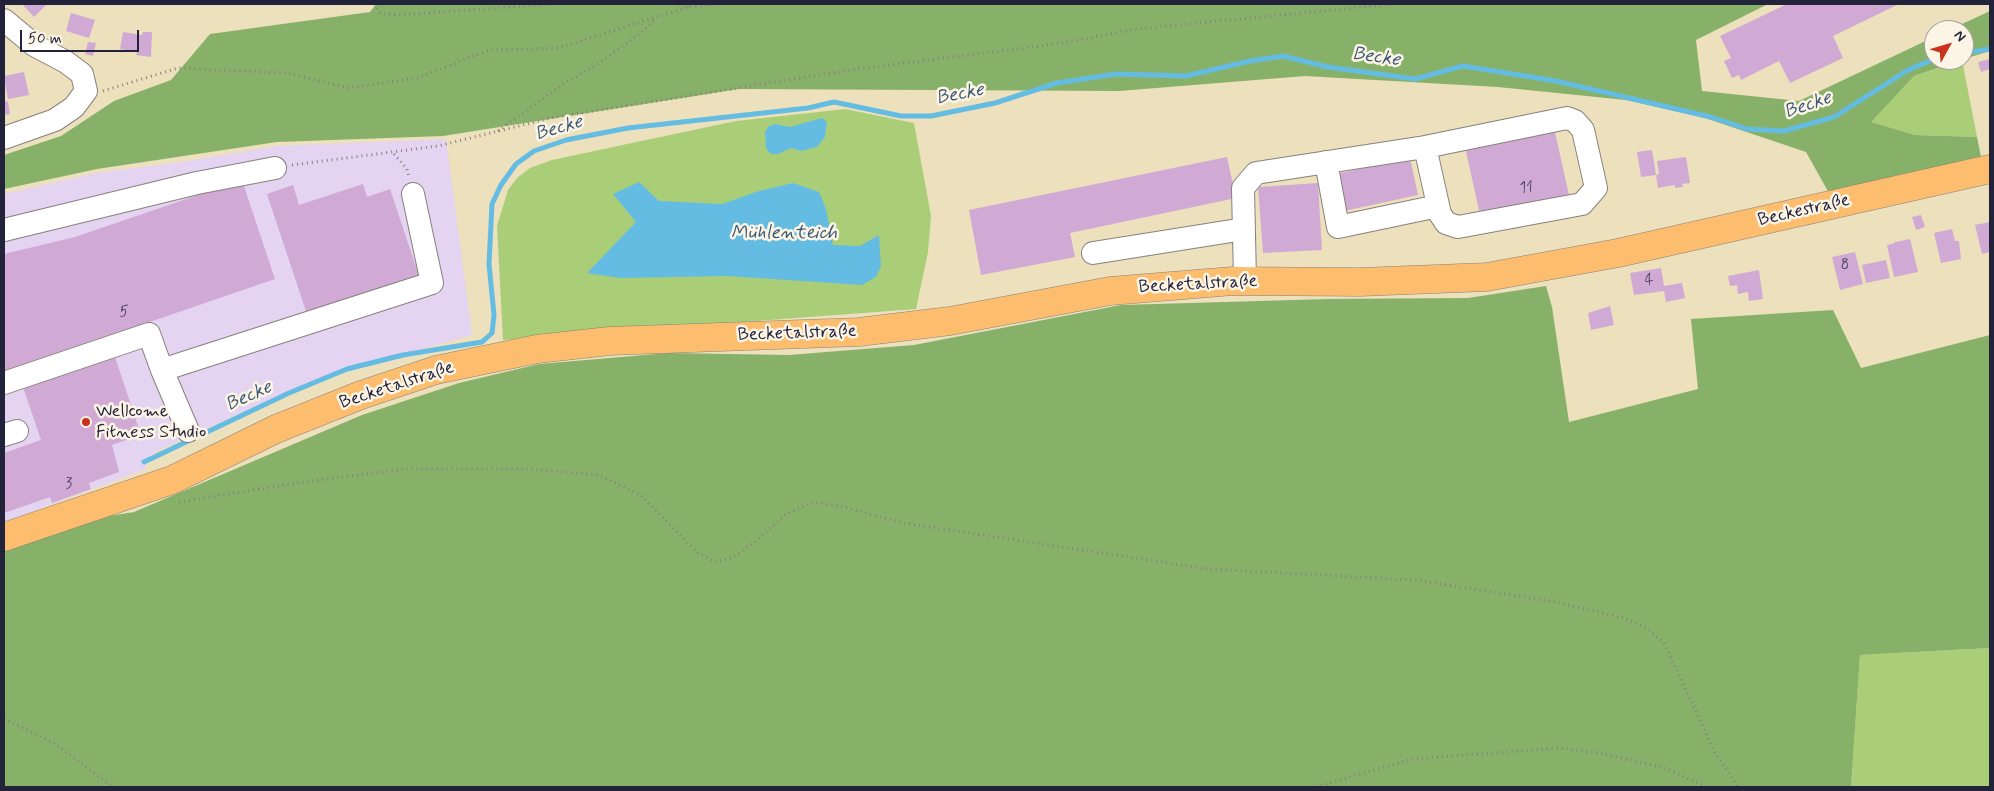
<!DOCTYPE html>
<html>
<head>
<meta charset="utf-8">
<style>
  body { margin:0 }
  #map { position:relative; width:1994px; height:791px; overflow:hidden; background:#ece0bd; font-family:Mynerve,sans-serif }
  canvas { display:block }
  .frame { position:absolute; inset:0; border:5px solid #22223b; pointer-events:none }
  .north { position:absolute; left:1924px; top:20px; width:50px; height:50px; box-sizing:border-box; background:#fcf5e5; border:1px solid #a5a1a1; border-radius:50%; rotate:51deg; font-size:14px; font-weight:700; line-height:20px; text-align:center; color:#22223b }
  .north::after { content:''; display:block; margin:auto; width:18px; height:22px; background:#c8321e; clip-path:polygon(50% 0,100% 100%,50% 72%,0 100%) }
  .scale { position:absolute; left:20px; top:30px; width:119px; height:22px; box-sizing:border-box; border:2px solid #22223b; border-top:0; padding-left:6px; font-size:15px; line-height:18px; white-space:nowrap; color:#22223b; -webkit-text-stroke:4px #fcf5e5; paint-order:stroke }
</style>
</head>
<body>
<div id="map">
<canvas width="1994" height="791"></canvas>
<div class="frame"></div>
<div class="north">N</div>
<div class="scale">50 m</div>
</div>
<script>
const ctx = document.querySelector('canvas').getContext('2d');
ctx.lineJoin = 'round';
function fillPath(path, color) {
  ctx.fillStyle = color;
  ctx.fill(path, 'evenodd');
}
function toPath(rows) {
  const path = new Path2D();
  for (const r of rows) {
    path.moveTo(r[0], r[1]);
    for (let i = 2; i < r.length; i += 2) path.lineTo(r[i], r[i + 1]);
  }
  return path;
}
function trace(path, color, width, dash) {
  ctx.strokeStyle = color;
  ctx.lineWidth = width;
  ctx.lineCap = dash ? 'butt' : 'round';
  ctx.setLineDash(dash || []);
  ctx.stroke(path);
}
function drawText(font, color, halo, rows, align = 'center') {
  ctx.font = font + ' Mynerve,sans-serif';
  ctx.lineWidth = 5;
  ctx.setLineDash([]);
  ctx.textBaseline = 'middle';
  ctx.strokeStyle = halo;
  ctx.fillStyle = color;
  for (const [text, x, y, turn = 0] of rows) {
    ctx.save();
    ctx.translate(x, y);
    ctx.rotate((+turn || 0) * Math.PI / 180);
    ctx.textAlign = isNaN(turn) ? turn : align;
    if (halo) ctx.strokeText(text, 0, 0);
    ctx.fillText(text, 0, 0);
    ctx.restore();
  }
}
fillPath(toPath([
  [446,139,472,335,313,380,153,453,144,470,4,522,4,194,96,173,188,161,277,146]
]), '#e4d3f1');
fillPath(toPath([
  [1962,60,1977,137,1915,135,1870,122,1914,76],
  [845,109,914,123,931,216,928,252,916,309,503,340,497,226,508,190,517,178,530,168,552,160,736,121],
  [1990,648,1990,787,1851,787,1860,655]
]), '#aace77');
fillPath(toPath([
  [376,4,1768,4,1696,40,1702,91,1799,101,1934,37,1934,60,1961,60,1914,76,1871,122,1915,135,1977,137,1982,162,1829,193,1806,152,1705,118,1626,100,1498,87,1305,76,1119,91,739,89,443,136,277,142,97,169,4,189,4,155,61,136,114,101,171,80,210,34,370,12],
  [1990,11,1990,51,1964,59,1964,30,1949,30],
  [1546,286,1552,307,1569,422,1698,389,1691,319,1833,310,1861,368,1990,335,1990,648,1860,655,1851,787,4,787,4,548,97,518,134,512,362,415,459,383,539,364,668,353,789,355,914,345,1121,305,1329,299,1468,298]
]), '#87b168');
fillPath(toPath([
  [822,118,827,122,825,137,817,147,801,151,791,148,778,154,771,154,766,148,765,132,769,126,775,124,790,127],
  [639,182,659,201,722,204,759,191,793,183,819,192,826,209,833,245,860,246,879,235,881,266,876,277,862,285,727,276,620,278,587,273,636,222,613,194]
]), '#65bce2');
trace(toPath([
  [1964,53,1990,49],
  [144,462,289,393,347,369,403,355,482,342,492,333,494,315,489,264,492,204,501,185,516,164,534,151,566,140,628,128,808,108,834,102,901,116,931,116,995,103,1057,83,1116,74,1186,76,1250,61,1283,56,1328,67,1415,79,1463,66,1556,81,1711,117,1747,129,1784,131,1834,117,1908,70,1934,59]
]), '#65bce2', 5);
fillPath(toPath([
  [22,4,47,4,34,17],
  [1787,4,1899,4,1833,36,1843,58,1790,83,1779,61,1741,80,1739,75,1732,78,1724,61,1731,58,1720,36],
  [71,13,95,20,89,38,66,31],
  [123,32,142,35,143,32,152,32,151,57,136,55,137,52,120,49],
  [88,42,96,43,93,56,85,54],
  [1990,59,1990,69,1981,72,1978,62],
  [24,72,29,95,8,99,4,76],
  [8,101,10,114,4,115,4,102],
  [1554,128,1569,195,1480,215,1465,147],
  [1652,150,1656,175,1659,174,1657,161,1686,157,1690,183,1682,184,1683,187,1675,188,1675,185,1658,188,1656,175,1641,177,1637,152],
  [1227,157,1236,198,1070,233,1075,257,981,275,969,210],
  [1410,158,1418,195,1344,211,1336,174],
  [242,180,275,279,4,372,4,254,75,237],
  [1318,183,1322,250,1263,253,1258,187],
  [363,184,367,197,390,189,419,276,307,314,267,194,293,185,299,205],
  [1921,215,1925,227,1916,230,1912,217],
  [1990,222,1990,252,1982,254,1975,225],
  [1952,229,1955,241,1959,241,1961,259,1941,263,1934,233],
  [1910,239,1918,272,1894,277,1887,245,1895,243,1895,241,1896,242],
  [1855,252,1863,284,1840,290,1832,257],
  [1886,260,1890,278,1866,283,1862,265],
  [1661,268,1664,286,1682,283,1685,298,1666,302,1664,291,1634,295,1630,273],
  [1759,270,1763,299,1749,301,1748,292,1738,294,1737,285,1730,286,1728,276],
  [1610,306,1614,325,1591,330,1588,313],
  [113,351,141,435,112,445,119,472,89,483,91,489,52,503,50,497,4,513,4,453,41,440,22,384]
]), '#d0aad4');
const minor = toPath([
  [4,20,34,45,66,62,82,74,86,91,74,107,55,120,4,138],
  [1326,162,1338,227,1438,206],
  [4,230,197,183,275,168],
  [1093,253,1244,229],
  [1245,281,1243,188,1256,173,1425,147,1567,118,1575,121,1583,130,1596,188,1582,204,1458,227,1446,223,1440,214,1425,147],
  [4,383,149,334,162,370],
  [188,431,162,370,432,283,413,194],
  [4,435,17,431]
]);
const major = toPath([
  [4,537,172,480,276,429,361,395,436,370,537,349,610,341,859,332,950,321,1110,291,1233,281,1360,282,1487,277,1618,253,1990,169]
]);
trace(minor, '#87817c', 24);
trace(major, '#87817c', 29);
trace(toPath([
  [380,4,377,8,380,13,399,15,552,4],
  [678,4,689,7],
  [103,91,178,68,286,73,349,88,417,78,489,50,558,48,689,7,717,4],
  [498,131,557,88,596,65,641,33,656,19],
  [394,154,407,169,409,177],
  [292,165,438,146,555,117,857,69,1056,44,1136,29,1394,4],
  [179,502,297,483,404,469,531,469,598,475,641,495,698,553,715,562,732,558,757,540,786,514,814,502,843,507,904,523,1208,569,1416,580,1556,602,1620,617,1647,628,1664,643,1714,751,1738,787],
  [4,719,54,743,113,787],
  [1316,787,1412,759,1560,748,1600,753,1668,769,1706,787]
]), '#87817c', 3, [1, 4]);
trace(minor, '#fff', 22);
trace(major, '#fcbd6f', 28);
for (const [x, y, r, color] of [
  [86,422,5,"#c8321e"]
]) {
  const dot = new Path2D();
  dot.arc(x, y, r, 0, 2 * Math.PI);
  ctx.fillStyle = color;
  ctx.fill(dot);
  trace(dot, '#fcf5e5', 2);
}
drawText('15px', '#4e4461', null, [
  ["11",1526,189],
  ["8",1845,266],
  ["4",1649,281],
  ["5",124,313],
  ["3",69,485]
]);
drawText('18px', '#22223b', '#fcf5e5', [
  ["Beckestraße",1804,211,-13],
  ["Becketalstraße",1198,285,-3],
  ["Becketalstraße",797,334,-2],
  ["Becketalstraße",397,386,-18]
]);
drawText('18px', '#22223b', '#fcf5e5', [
  ["Wellcome",96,412],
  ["Fitness Studio",96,433]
], 'left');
drawText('italic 19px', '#395875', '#fcf5e5', [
  ["Becke",1376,58,8],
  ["Becke",960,95,-11],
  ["Becke",1808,106,-19],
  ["Becke",559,129,-16],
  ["Mühlenteich",784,234],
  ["Becke",249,397,-24]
]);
</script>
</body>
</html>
